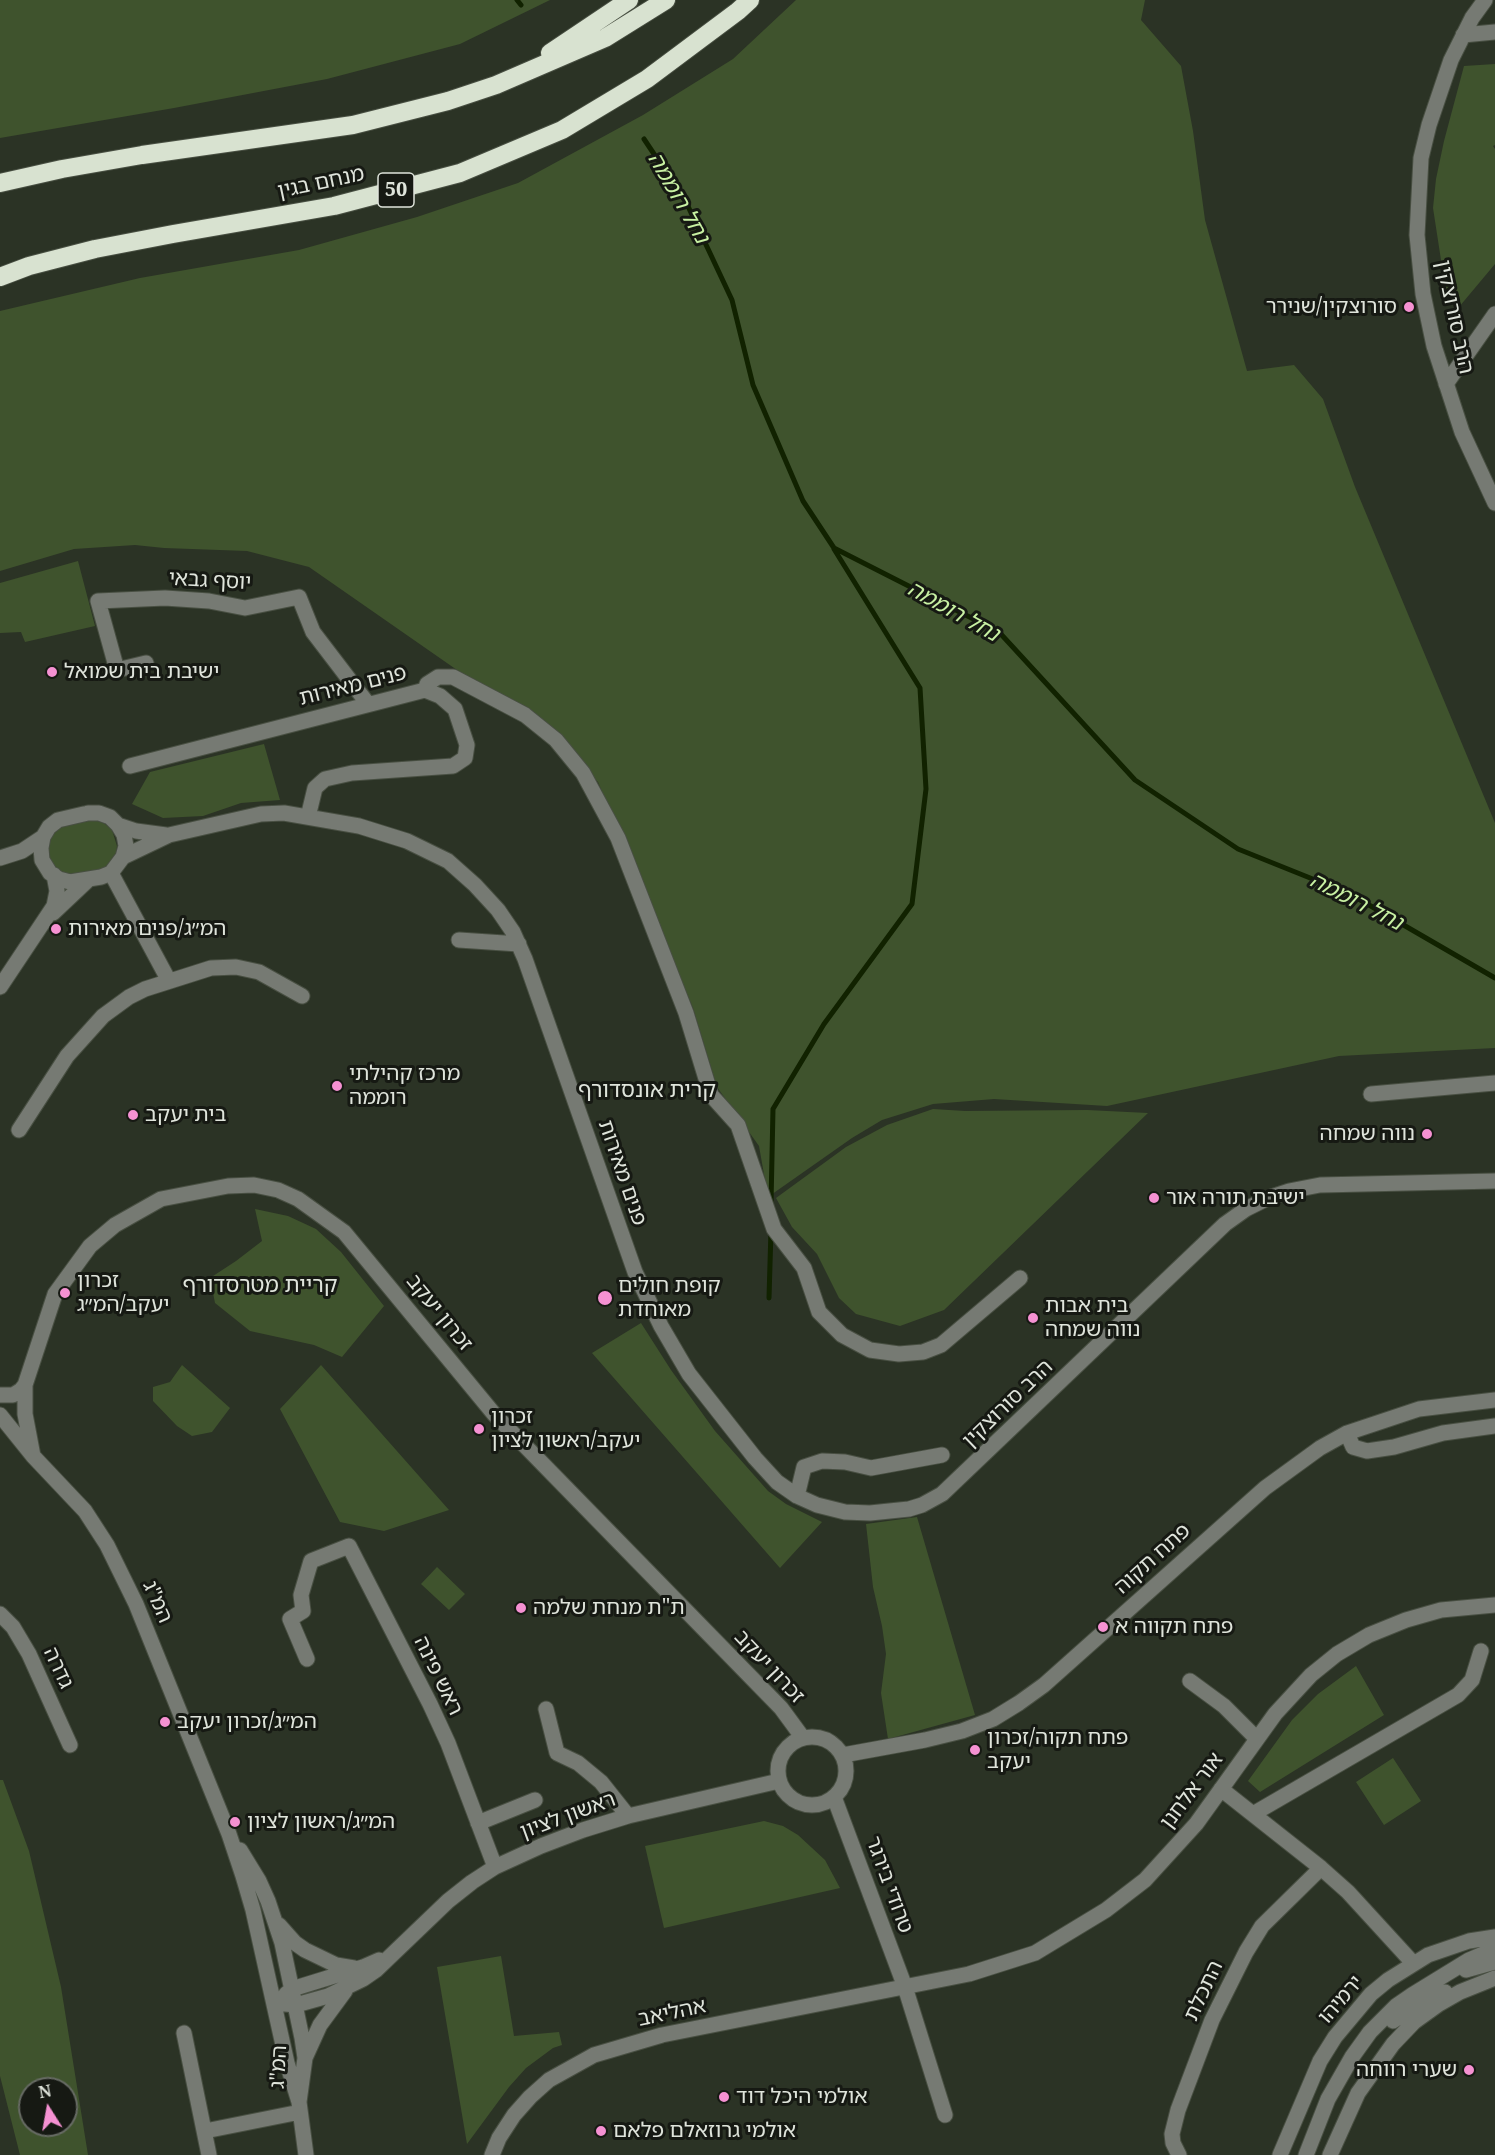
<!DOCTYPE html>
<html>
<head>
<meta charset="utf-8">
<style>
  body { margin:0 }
  #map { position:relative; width:1495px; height:2155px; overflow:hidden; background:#2b3325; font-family:"Noto Serif",serif }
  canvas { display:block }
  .north { position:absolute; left:18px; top:2077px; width:60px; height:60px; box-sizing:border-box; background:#161913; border:2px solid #666a63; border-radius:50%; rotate:349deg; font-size:16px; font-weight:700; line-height:24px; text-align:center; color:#dfe4db }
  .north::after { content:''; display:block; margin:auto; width:21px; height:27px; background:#f591d2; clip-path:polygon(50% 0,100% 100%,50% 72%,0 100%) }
</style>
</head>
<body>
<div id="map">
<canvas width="1495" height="2155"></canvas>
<div class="north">N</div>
</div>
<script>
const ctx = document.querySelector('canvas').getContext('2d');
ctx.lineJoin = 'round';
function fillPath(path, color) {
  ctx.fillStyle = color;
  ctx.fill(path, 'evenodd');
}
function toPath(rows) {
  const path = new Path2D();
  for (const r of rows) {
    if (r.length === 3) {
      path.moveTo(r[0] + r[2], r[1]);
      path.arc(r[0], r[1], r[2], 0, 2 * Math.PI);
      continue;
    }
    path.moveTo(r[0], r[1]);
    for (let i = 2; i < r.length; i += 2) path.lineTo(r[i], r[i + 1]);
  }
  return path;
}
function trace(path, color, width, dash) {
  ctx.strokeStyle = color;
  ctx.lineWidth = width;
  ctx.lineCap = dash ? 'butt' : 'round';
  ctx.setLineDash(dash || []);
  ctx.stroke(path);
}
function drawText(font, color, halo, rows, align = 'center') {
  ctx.font = font + ' "Noto Serif","Noto Sans Hebrew",serif';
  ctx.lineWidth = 6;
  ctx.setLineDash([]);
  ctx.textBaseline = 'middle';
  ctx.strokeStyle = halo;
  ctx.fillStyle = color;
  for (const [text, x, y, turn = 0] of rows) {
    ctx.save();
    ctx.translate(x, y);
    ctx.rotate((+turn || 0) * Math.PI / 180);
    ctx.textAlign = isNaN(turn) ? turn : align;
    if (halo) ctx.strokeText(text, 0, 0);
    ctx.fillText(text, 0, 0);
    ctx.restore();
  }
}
fillPath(toPath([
  [0,0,550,0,460,44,327,79,174,108,0,138],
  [796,0,1145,0,1141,20,1181,66,1193,131,1205,220,1247,371,1294,365,1323,399,1355,487,1495,823,1495,1048,1339,1056,1107,1106,994,1099,933,1104,882,1120,852,1138,768,1197,759,1146,717,1087,693,1008,598,782,538,717,457,670,309,567,247,551,164,548,135,545,74,549,0,571,0,311,140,278,299,250,417,217,518,183,643,115,733,59],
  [1495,64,1495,145,1493,146,1495,149,1495,264,1459,307,1449,302,1445,286,1433,208,1436,179,1444,141,1464,66],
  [78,561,95,626,25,642,21,632,0,633,0,583],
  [264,744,280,800,241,803,203,816,163,818,132,804,150,772],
  [87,820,96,820,105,824,112,830,117,846,116,855,106,867,97,871,70,875,61,873,54,868,48,858,48,840,60,827],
  [933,1109,965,1111,1087,1110,1148,1113,944,1310,900,1326,856,1314,839,1298,817,1254,792,1227,776,1198,846,1147,887,1125],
  [255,1209,288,1216,316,1229,341,1252,384,1306,342,1357,314,1345,250,1331,215,1303,210,1278,236,1261,262,1241],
  [641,1323,671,1370,715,1431,768,1491,786,1504,822,1522,780,1568,592,1353],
  [182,1365,230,1408,212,1432,192,1436,177,1426,153,1401,153,1387,170,1382],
  [321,1365,449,1510,384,1531,340,1522,280,1409],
  [917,1517,975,1715,888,1739,881,1693,886,1654,882,1626,873,1587,866,1524],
  [437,1567,465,1594,449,1610,421,1584],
  [1356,1666,1384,1715,1260,1792,1248,1781,1292,1720,1318,1694],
  [1393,1758,1421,1801,1384,1825,1356,1782],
  [0,1780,3,1780,29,1851,61,1987,88,2155,20,2155,0,2076],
  [30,2089,66,2089,66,2125,30,2125],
  [764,1821,783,1826,798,1835,825,1860,840,1888,664,1928,645,1846],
  [501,1956,514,2036,559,2032,562,2045,553,2048,526,2068,509,2087,467,2144,437,1967]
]), '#3f532d');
trace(toPath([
  [517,0,521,5],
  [644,139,686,202,732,300,753,385,803,501,834,548,999,632,1135,780,1238,849,1350,894,1495,978],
  [771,1203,773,1109,824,1024,912,904,926,789,920,688,834,549],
  [769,1298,771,1230]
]), '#120', 5);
const minor = toPath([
  [1485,0,1472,18,1451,60,1429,125,1421,158,1417,235,1423,294,1434,346,1462,432,1495,503],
  [1463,35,1495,32],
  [1446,384,1495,314],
  [146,663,117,670,98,601,165,598,209,601,245,608,299,597,313,632,368,704],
  [425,690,427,684,438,677,453,677,525,715,556,740,583,773,618,838,686,1013,711,1095,738,1125,774,1229,804,1268,819,1312,842,1335,870,1350,899,1354,923,1352,941,1345,1020,1278],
  [130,766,425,690,440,696,455,709,467,745,465,758,453,766,352,773,325,779,315,788,308,817],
  [88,813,99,813,110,817,118,825,124,835,126,846,123,857,111,873,101,877,70,882,59,879,50,873,42,860,41,848,43,837,49,827,58,820,88,813],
  [118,825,136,831,166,835],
  [123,857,169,835,261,814,284,813,359,826,407,841,448,861,475,885,498,910,513,932,525,959,635,1272,661,1326,689,1374,755,1458,777,1482,797,1496,817,1505,845,1512,870,1513,909,1509,922,1505,942,1494,1225,1224,1246,1209,1268,1198,1289,1191,1320,1185,1495,1181],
  [0,858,22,851,43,837],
  [111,873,169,981],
  [53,913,88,880],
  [459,940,519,944],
  [0,987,54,906,57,891,54,875],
  [1371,1094,1495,1083],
  [19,1130,67,1056,103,1016,129,997,145,989,211,968,236,967,259,972,302,996],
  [0,1395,13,1395,21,1390,25,1385],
  [0,1415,33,1456,85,1511,107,1545,136,1604,229,1834,243,1876,253,1910,287,2063,299,2102,306,2155],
  [1347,1433,1353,1447,1367,1451,1394,1447,1443,1433,1495,1426],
  [33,1456,25,1414,25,1385,55,1294,90,1246,115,1225,161,1199,228,1186,254,1185,278,1190,298,1199,344,1232,494,1414,781,1708,803,1738],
  [797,1496,804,1467,822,1461,845,1462,871,1468,942,1455],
  [0,1614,13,1627,29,1654,70,1745],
  [307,1659,290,1619,303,1611,301,1595,311,1561,349,1546,430,1704,448,1743,495,1867],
  [1190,1681,1224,1706,1257,1739],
  [546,1709,557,1753,578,1763,601,1782,628,1816],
  [812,1771,34],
  [843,1755,925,1740,962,1731,993,1719,1019,1703,1044,1685,1265,1488,1320,1448,1347,1433,1419,1409,1495,1400],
  [1221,1789,1321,1868,1348,1892,1413,1963],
  [834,1797,905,1987,945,2115],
  [1253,1814,1458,1695,1472,1680,1481,1651],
  [478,1823,535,1800],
  [240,1850,259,1881,268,1901,282,1943,302,2038,305,2058,299,2102],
  [279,1925,295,1943,305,1950,336,1965,354,1968],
  [1466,1970,1495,1962],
  [286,1994,292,1989,363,1967,379,1960],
  [274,2003,296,2005,328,1996,363,1979,376,1970,448,1901,472,1882,495,1867,541,1846,583,1830,628,1816,779,1781],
  [1393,2021,1422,2002,1445,1992],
  [184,2033,209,2155],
  [305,2058,320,2025,345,1991],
  [205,2131,300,2112],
  [492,2155,499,2138,514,2115,530,2097,549,2080,594,2055,662,2035,969,1974,1035,1953,1106,1910,1145,1880,1196,1824,1275,1714,1311,1675,1337,1654,1369,1635,1406,1620,1441,1610,1495,1605],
  [1179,2155,1173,2143,1172,2134,1178,2110,1212,2020,1246,1952,1262,1926,1321,1868],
  [1280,2155,1320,2061,1335,2037,1371,1994,1388,1980,1428,1955,1469,1941,1495,1937],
  [1306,2155,1328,2099,1352,2057,1370,2032,1396,2006,1412,1995,1469,1960,1495,1949],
  [1330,2155,1358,2093,1393,2044,1414,2022,1439,2004,1460,1992,1495,1978]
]);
const highway = toPath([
  [550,53,629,0],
  [0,183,62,169,142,155,353,125,448,101,496,85,605,38,666,0],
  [0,277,29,266,95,249,173,234,334,206,460,173,562,130,647,79,738,11,750,0]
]);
trace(minor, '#484f42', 17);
trace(highway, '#484f42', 20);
trace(minor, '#767a73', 15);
trace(highway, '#d8e2d0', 18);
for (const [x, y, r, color] of [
  [1409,307,6,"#f591d2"],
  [52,672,6,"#f591d2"],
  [56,929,6,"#f591d2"],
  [337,1086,6,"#f591d2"],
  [133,1115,6,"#f591d2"],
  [1427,1134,6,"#f591d2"],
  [1154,1198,6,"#f591d2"],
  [65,1293,6,"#f591d2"],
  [605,1298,8,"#f591d2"],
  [1033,1318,6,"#f591d2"],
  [479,1429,6,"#f591d2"],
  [521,1608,6,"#f591d2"],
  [1103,1627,6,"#f591d2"],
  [165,1722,6,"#f591d2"],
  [975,1750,6,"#f591d2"],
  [235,1822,6,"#f591d2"],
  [1469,2070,6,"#f591d2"],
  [724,2097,6,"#f591d2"],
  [601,2131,6,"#f591d2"]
]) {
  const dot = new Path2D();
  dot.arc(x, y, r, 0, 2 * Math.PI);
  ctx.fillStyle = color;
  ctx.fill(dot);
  trace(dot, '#161913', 2);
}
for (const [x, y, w] of [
  [396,190,36]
]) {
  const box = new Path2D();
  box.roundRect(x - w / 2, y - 17, w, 34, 4.5);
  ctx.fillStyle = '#161913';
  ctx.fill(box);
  trace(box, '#dfe4db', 1.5);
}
drawText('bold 20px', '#dfe4db', null, [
  ["50",396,190]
]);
drawText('21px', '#dfe4db', '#161913', [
  ["מנחם בגין",321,183,-12],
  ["הרב סורוצקין",1454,317,78],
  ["יוסף גבאי",210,581,3],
  ["פנים מאירות",353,686,-14],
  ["פנים מאירות",622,1173,71],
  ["זכרון יעקב",439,1313,51],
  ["הרב סורוצקין",1008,1404,-44],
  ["פתח תקוה",1153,1559,-42],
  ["המ\"ג",157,1602,66],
  ["זכרון יעקב",769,1667,47],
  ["גדרה",58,1668,65],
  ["ראש פינה",438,1676,64],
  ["אור אלחנן",1192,1791,-53],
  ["ראשון לציון",568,1816,-20],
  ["טרודי בירגר",889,1885,70],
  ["התכלת",1204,1991,-65],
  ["ירמיהו",1341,2000,-49],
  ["אהליאב",672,2013,-12],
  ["המ\"ג",279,2067,-87]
]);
drawText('21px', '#dfe4db', '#161913', [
  ["סורוצקין/שנירר",1397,307,"right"],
  ["ישיבת בית שמואל",64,672],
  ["המ״ג/פנים מאירות",68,929],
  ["מרכז קהילתי",349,1074],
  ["רוממה",349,1098],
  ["בית יעקב",145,1115],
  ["נווה שמחה",1415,1134,"right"],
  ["ישיבת תורה אור",1166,1198],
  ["זכרון",77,1281],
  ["יעקב/המ״ג",77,1305],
  ["קופת חולים",618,1286],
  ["מאוחדת",618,1310],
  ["בית אבות",1045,1306],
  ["נווה שמחה",1045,1330],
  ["זכרון",491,1417],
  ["יעקב/ראשון לציון",491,1441],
  ["ת\"ת מנחת שלמה",533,1608],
  ["פתח תקווה א",1115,1627],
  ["המ״ג/זכרון יעקב",177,1722],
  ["פתח תקוה/זכרון",987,1738],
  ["יעקב",987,1762],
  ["המ״ג/ראשון לציון",247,1822],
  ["שערי רווחה",1457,2070,"right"],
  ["אולמי היכל דוד",736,2097],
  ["אולמי גרוזאלם פלאם",613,2131]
], 'left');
drawText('italic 22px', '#c8f1a3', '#161913', [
  ["נחל רוממה",678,198,60],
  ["נחל רוממה",953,612,29],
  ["נחל רוממה",1356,902,27]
]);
drawText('22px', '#dfe4db', '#161913', [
  ["קרית אונסדורף",647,1091],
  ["קריית מטרסדורף",260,1286]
]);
</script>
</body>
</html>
